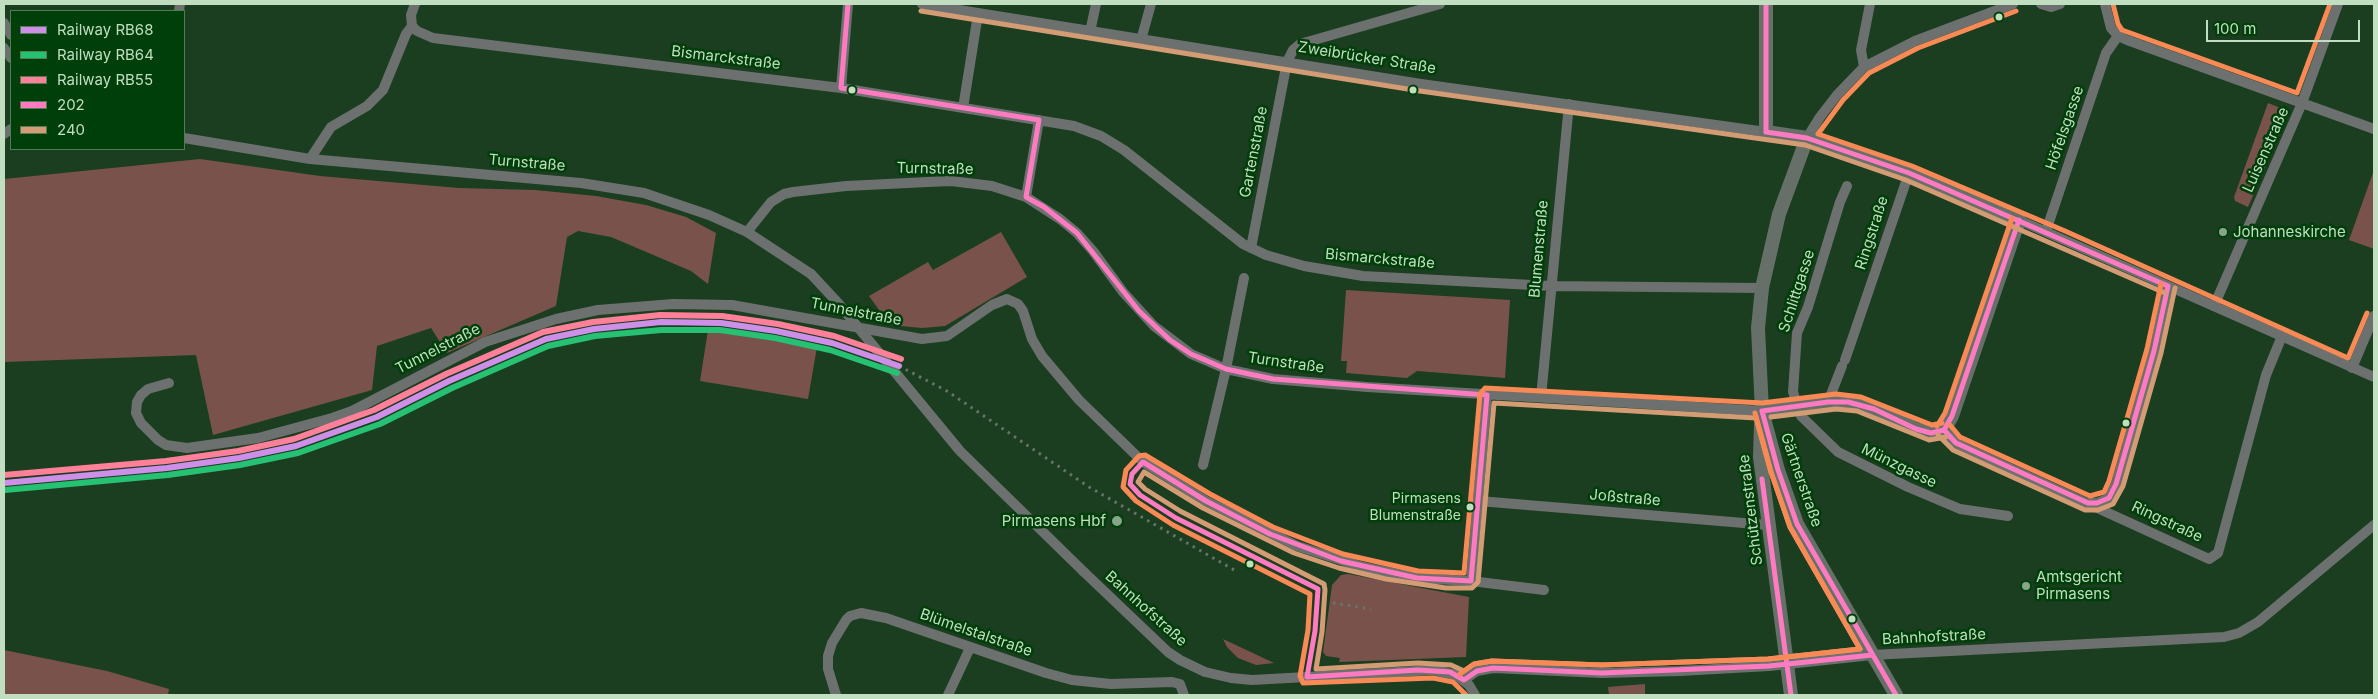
<!DOCTYPE html>
<html>
<head>
<meta charset="utf-8">
<style>
  body { margin:0 }
  #map { position:relative; width:2378px; height:699px; overflow:hidden; background:#1b3d20; font-family:Inter,sans-serif }
  canvas { display:block }
  .frame { position:absolute; inset:0; border:5px solid #c1dec1; pointer-events:none }
  .legend { position:absolute; left:10px; top:10px; width:175px; height:140px; box-sizing:border-box; background:#003f0a; border:1px solid #4d7f53; margin:0; padding:6px 9px; list-style:none; font-size:15px; color:#c1dec1 }
  .legend li { display:flex; align-items:center; gap:10px; height:25px }
  .legend b { width:25px; border:1px solid #4d7f53 }
  .scale { position:absolute; left:2206px; top:20px; width:154px; height:22px; box-sizing:border-box; border:2px solid #c1dec1; border-top:0; padding-left:6px; font-size:15px; line-height:18px; white-space:nowrap; color:#c1dec1; -webkit-text-stroke:4px #003f0a; paint-order:stroke }
</style>
</head>
<body>
<div id="map">
<canvas width="2378" height="699"></canvas>
<div class="frame"></div>
<ul class="legend">
<li><b style="height:6px;background:#ce8fe9"></b>Railway RB68</li>
<li><b style="height:6px;background:#26c172"></b>Railway RB64</li>
<li><b style="height:6px;background:#ff8098"></b>Railway RB55</li>
<li><b style="height:6px;background:#fe7ac1"></b>202</li>
<li><b style="height:6px;background:#d39c74"></b>240</li>
</ul>
<div class="scale">100 m</div>
</div>
<script>
const ctx = document.querySelector('canvas').getContext('2d');
ctx.lineJoin = 'round';
function fillPath(path, color) {
  ctx.fillStyle = color;
  ctx.fill(path, 'evenodd');
}
function toPath(rows) {
  const path = new Path2D();
  for (const r of rows) {
    path.moveTo(r[0], r[1]);
    for (let i = 2; i < r.length; i += 2) path.lineTo(r[i], r[i + 1]);
  }
  return path;
}
function trace(path, color, width, dash) {
  ctx.strokeStyle = color;
  ctx.lineWidth = width;
  ctx.lineCap = dash ? 'butt' : 'round';
  ctx.setLineDash(dash || []);
  ctx.stroke(path);
}
function drawText(font, color, halo, rows, align = 'center') {
  ctx.font = font + ' Inter,sans-serif';
  ctx.lineWidth = 5;
  ctx.setLineDash([]);
  ctx.textBaseline = 'middle';
  ctx.strokeStyle = halo;
  ctx.fillStyle = color;
  for (const [text, x, y, turn = 0] of rows) {
    ctx.save();
    ctx.translate(x, y);
    ctx.rotate((+turn || 0) * Math.PI / 180);
    ctx.textAlign = isNaN(turn) ? turn : align;
    if (halo) ctx.strokeText(text, 0, 0);
    ctx.fillText(text, 0, 0);
    ctx.restore();
  }
}
fillPath(toPath([
  [2268,103,2283,109,2284,124,2248,207,2235,201,2234,197],
  [200,159,320,176,459,188,535,190,596,196,646,205,686,217,716,233,708,284,691,271,611,237,578,231,567,237,556,306,447,353,431,328,377,346,372,390,213,435,196,355,4,362,4,179],
  [2374,170,2374,249,2349,240],
  [1001,232,1027,277,945,326,922,328,890,325,869,296,928,262,933,270],
  [1346,290,1510,300,1505,378,1417,371,1407,378,1346,373,1347,361,1341,361],
  [708,330,817,347,808,399,700,381],
  [1348,574,1469,597,1466,657,1339,662,1340,658,1326,656,1323,652,1332,585,1341,575],
  [1223,639,1274,663,1256,665,1238,658,1227,647],
  [4,650,107,671,169,689,168,695,4,695],
  [1645,684,1645,695,1609,695,1608,687]
]), '#79534b');
trace(toPath([
  [922,4,1421,84,1766,132],
  [2041,4,2051,7,2060,4],
  [2105,4,2111,28,2118,36,2127,40,2374,129],
  [179,11,180,4],
  [4,23,11,35],
  [412,26,417,31,433,38,841,88,1074,126,1101,136,1124,150,1243,244,1266,255,1304,266,1363,276,1551,286,1762,288],
  [1090,32,1096,4],
  [1141,40,1151,4],
  [4,48,11,58],
  [1864,67,1861,50,1870,4],
  [841,88,848,4],
  [963,108,978,14],
  [4,134,11,129],
  [184,138,310,159,581,183,644,193,709,215,747,232,811,274],
  [1807,138,1820,117,1837,95,1864,67,1915,41,2013,4],
  [310,159,331,127,367,106,383,90,406,34,412,26,411,15,415,4],
  [1847,186,1840,202,1808,307,1797,333,1793,392,1801,416,1838,452,1908,487,1960,509,2008,516],
  [1026,197,1039,120],
  [2019,220,2374,377],
  [2046,231,2106,53,2118,36],
  [747,232,771,202,784,194,793,192,846,186,928,182,951,181,992,186,1026,197,1060,219,1077,233,1093,251,1123,292,1154,326,1191,354,1226,369,1273,379,1367,387,1762,411],
  [1251,248,1287,62,1293,50,1300,44,1440,4],
  [2214,306,2302,103,2338,4],
  [1845,360,1909,173],
  [2352,368,2374,316],
  [169,383,148,389,141,395,137,402,136,413,141,423,158,440,166,445,187,448,258,438,332,418,352,411,485,342,556,319,598,310,673,304,732,305,922,339,947,336,992,305,1007,299,1018,304,1023,311,1032,339,1042,356,1079,400,1143,462,1206,501,1297,546,1363,567,1417,578,1471,581,1544,590],
  [1541,397,1569,104],
  [1828,402,1842,366],
  [1944,430,1956,443,1968,449,2209,559,2218,553,2266,375,2282,336],
  [1203,465,1226,369,1244,278],
  [1479,501,1768,525],
  [2089,503,2097,503,2109,498,2116,484,2154,351,2168,286],
  [1084,572,1168,652,1180,660,1205,672,1231,678,1252,680,1434,670,1456,675,1469,685,1475,695],
  [1471,581,1487,395],
  [1464,680,1477,671,1493,668,1602,673,1680,671,1769,666,1872,655,2224,637,2239,633,2258,622,2374,525],
  [836,695,828,669,828,656,832,643,846,620,850,616,861,613,886,618,1046,673,1072,680,1111,684,1172,682,1180,684,1184,695],
  [948,695,970,648]
]), '#6c706e', 10);
trace(toPath([
  [1807,138,1779,214,1762,288,1758,328,1762,411,1778,470,1797,524,1896,695],
  [1762,411,1828,402,1848,402,1874,409,1916,429,1931,433,1944,430,1952,416,2019,220,1909,173,1861,156,1807,138,1766,132,1766,4],
  [1761,424,1760,457,1791,695]
]), '#667068', 14);
trace(toPath([
  [899,366,947,391,1089,487,1236,571],
  [1333,603,1371,609]
]), '#677469', 3, [2.5, 5]);
trace(toPath([
  [811,274,838,303,960,451,1084,572]
]), '#6c706e', 10);
trace(toPath([
  [848,4,841,88,1039,120,1026,197,1044,207,1077,233,1139,311,1170,340,1191,354,1226,369,1273,379,1487,395,1471,581,1417,578,1341,561,1270,534,1206,501,1143,462,1132,474,1130,484,1140,495,1176,518,1318,589,1315,631,1307,677,1418,670,1450,672,1464,680,1477,671,1493,668,1602,673,1769,666,1872,655],
  [1766,4,1766,132],
  [1766,132,1807,138,1909,173,2168,286],
  [1762,411,1778,470,1797,524,1896,695],
  [1762,411,1828,402,1848,402,1874,409,1916,429,1931,433,1944,430],
  [1944,430,1956,443,2088,503,2097,503,2109,498,2116,484,2154,351,2168,286],
  [1944,430,1952,416,2019,220],
  [1762,479,1791,695]
]), '#fe7ac1', 5);
trace(toPath([
  [921,11,1420,91,1805,145,1906,180,2165,293],
  [1494,403,1756,418,1771,472,1790,527,1860,649,1768,659,1602,665,1492,661,1474,664,1464,671,1451,665,1418,663,1316,669,1322,632,1325,590,1324,584,1180,511,1145,489,1138,482,1144,472,1203,508,1294,553,1339,568,1386,579,1446,588,1472,588,1478,582,1494,403],
  [1771,417,1836,409,1857,411,1929,440,1946,437],
  [1938,435,1953,450,2085,510,2098,510,2113,504,2123,486,2161,353,2175,288]
]), '#d39c74', 5);
trace(toPath([
  [2113,4,2118,24,2122,30,2297,93,2330,4],
  [2016,11,1918,48,1869,73,1843,100,1818,134,1912,166,2065,231,2348,358,2367,313],
  [1950,425,1960,437,2090,496,2104,492,2109,481,2147,349,2161,284],
  [1937,426,1945,413,2012,218],
  [1460,674,1474,664,1492,661,1602,665,1768,659,1860,649,1790,527,1771,472,1755,413],
  [1466,695,1453,682,1433,678,1303,683,1300,676,1308,630,1310,594,1173,525,1136,501,1123,487,1126,470,1139,456,1145,455,1210,494,1273,527,1343,554,1418,571,1464,573,1480,394,1485,388,1762,403,1836,394,1861,397,1932,425,1942,423]
]), '#f98a56', 5);
trace(toPath([
  [4,483,167,468,239,458,296,446,377,417,449,381,546,339,594,329,661,322,721,323,776,331,832,343,899,366]
]), '#ce8fe9', 6);
trace(toPath([
  [5,490,168,475,240,465,298,453,380,424,452,388,548,346,595,336,661,330,720,330,775,338,830,350,897,373]
]), '#26c172', 6);
trace(toPath([
  [4,475,166,461,238,451,294,439,374,410,446,374,543,332,593,322,660,315,722,316,778,324,834,336,901,359]
]), '#ff8098', 6);
for (const [x, y, r, color] of [
  [1999,17,4.5,"#c1dec1"],
  [852,90,4.5,"#c1dec1"],
  [1413,90,4.5,"#c1dec1"],
  [2223,232,5,"#87a689"],
  [2126,423,4.5,"#c1dec1"],
  [1470,507,4.5,"#c1dec1"],
  [1117,521,6,"#87a689"],
  [1250,564,4.5,"#c1dec1"],
  [2026,586,5,"#87a689"],
  [1852,619,4.5,"#c1dec1"]
]) {
  const dot = new Path2D();
  dot.arc(x, y, r, 0, 2 * Math.PI);
  ctx.fillStyle = color;
  ctx.fill(dot);
  trace(dot, '#003f0a', 2);
}
drawText('14px', '#c1dec1', '#003f0a', [
  ["Pirmasens",1461,499],
  ["Blumenstraße",1461,516]
], 'right');
drawText('15px', '#c1dec1', '#003f0a', [
  ["Bismarckstraße",726,58,7],
  ["Zweibrücker Straße",1367,58,9],
  ["Höfelsgasse",2065,128,-71],
  ["Luisenstraße",2266,150,-66],
  ["Gartenstraße",1254,152,-79],
  ["Turnstraße",527,163,5],
  ["Turnstraße",935,169,1],
  ["Ringstraße",1872,233,-72],
  ["Blumenstraße",1539,249,-85],
  ["Bismarckstraße",1380,259,5],
  ["Schlittgasse",1797,291,-72],
  ["Tunnelstraße",856,312,11],
  ["Tunnelstraße",438,349,-27],
  ["Turnstraße",1286,363,8],
  ["Münzgasse",1899,466,26],
  ["Gärtnerstraße",1801,480,71],
  ["Joßstraße",1625,498,5],
  ["Schützenstraße",1751,510,-97],
  ["Ringstraße",2167,522,25],
  ["Bahnhofstraße",1146,609,42],
  ["Blümelstalstraße",976,633,19],
  ["Bahnhofstraße",1934,637,-3]
]);
drawText('15px', '#c1dec1', '#003f0a', [
  ["Johanneskirche",2233,232],
  ["Pirmasens Hbf",1106,521,"right"],
  ["Amtsgericht",2036,577],
  ["Pirmasens",2036,594]
], 'left');
</script>
</body>
</html>
